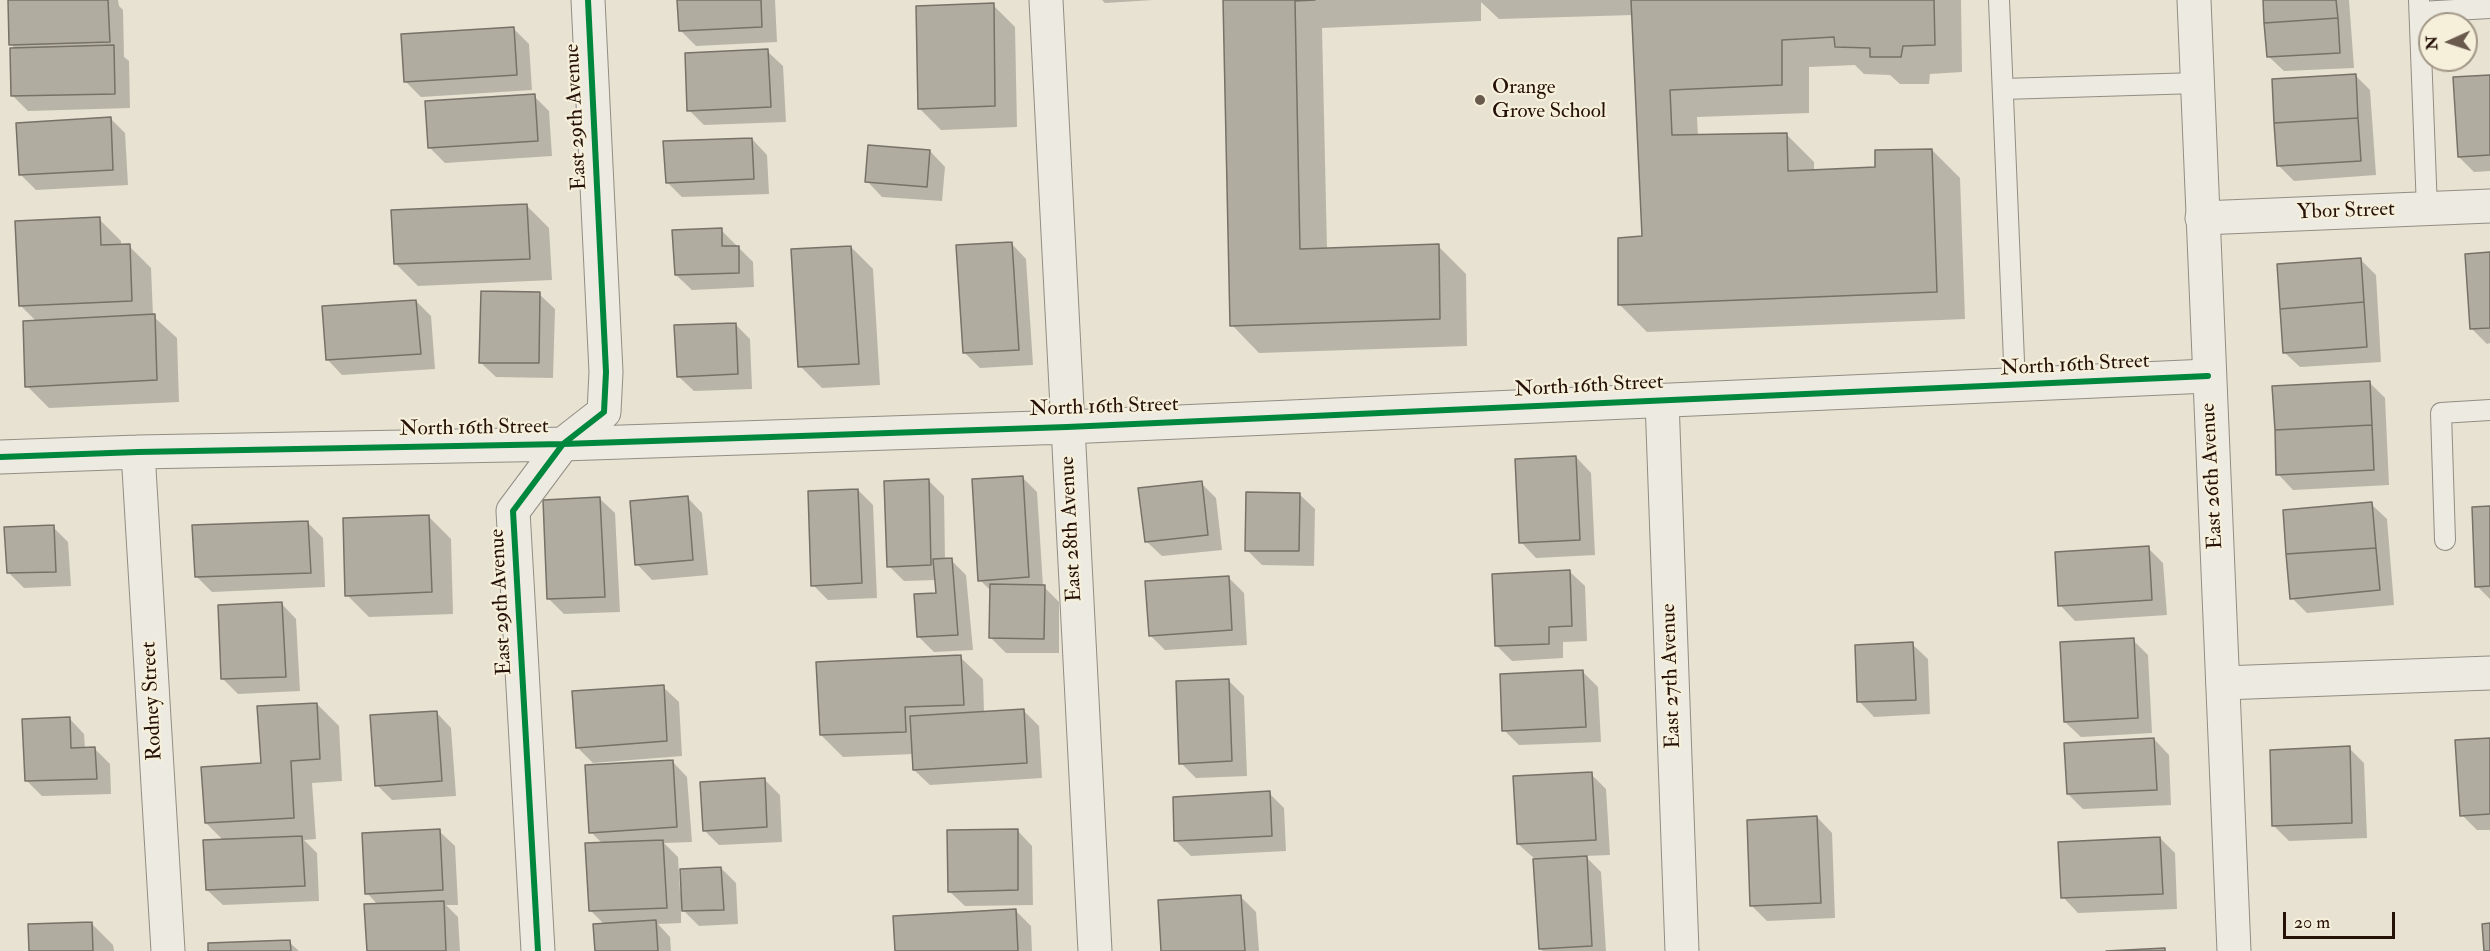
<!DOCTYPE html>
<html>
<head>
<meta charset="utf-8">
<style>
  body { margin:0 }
  #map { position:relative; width:2490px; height:951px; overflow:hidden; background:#e7e2d1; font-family:"IM FELL Double Pica",serif }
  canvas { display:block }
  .north { position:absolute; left:2418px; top:12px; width:60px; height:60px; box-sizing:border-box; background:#f6f0db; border:2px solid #a39787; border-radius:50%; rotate:267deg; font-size:16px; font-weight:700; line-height:24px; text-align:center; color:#261108 }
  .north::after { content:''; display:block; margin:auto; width:21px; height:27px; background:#6a5a4e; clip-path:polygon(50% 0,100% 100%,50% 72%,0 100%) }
  .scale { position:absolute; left:2283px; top:912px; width:112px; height:27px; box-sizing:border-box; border:3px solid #261108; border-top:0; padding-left:8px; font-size:18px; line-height:21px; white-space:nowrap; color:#261108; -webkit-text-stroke:4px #f6f0db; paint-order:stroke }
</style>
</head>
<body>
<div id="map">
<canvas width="2490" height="951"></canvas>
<div class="north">N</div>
<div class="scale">20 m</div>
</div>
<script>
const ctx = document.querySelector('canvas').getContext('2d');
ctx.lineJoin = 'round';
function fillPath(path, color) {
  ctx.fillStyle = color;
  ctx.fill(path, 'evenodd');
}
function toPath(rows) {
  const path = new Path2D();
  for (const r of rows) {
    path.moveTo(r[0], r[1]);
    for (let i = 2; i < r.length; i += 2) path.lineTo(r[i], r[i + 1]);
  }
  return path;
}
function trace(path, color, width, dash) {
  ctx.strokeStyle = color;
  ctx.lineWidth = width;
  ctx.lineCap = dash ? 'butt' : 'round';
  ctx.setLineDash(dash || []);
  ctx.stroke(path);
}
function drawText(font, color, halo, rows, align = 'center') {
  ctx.font = font + ' "IM FELL Double Pica",serif';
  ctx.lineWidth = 4.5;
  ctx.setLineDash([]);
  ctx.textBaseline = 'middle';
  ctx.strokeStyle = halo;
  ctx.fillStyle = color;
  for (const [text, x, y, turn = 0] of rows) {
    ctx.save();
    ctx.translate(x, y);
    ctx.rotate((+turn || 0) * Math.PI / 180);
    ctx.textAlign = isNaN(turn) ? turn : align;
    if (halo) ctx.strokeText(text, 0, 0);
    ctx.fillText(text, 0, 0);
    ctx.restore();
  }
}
fillPath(toPath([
  [10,0,118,0,119,6,123,10,124,57,129,61,130,108,28,111,13,96,15,49,11,44],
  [679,0,775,0,777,42,696,46,680,30],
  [1102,0,1153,0,1105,3],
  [1224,0,1961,0,1962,72,1930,74,1929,84,1900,84,1890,75,1864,74,1855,65,1809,67,1809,113,1697,117,1698,136,1786,134,1814,162,1814,171,1877,168,1932,150,1960,178,1965,319,1647,332,1619,304,1644,238,1633,15,1499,19,1481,2,1481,21,1322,28,1327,250,1438,246,1466,274,1467,346,1259,353,1232,325],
  [2265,0,2349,0,2354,68,2284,71,2268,56],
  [993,5,1015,27,1017,127,941,130,919,108],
  [514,29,529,44,532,90,421,97,406,82],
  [767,51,783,66,786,122,704,125,689,110],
  [2355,75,2370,90,2376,175,2294,181,2278,165],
  [2490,77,2490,171,2474,172,2459,157],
  [534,96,549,111,552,156,445,163,429,147],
  [110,118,125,133,128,185,36,190,20,174],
  [752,139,767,155,769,194,682,197,667,182],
  [930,151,945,167,942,201,882,197,867,181],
  [527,206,549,228,552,280,418,286,396,264],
  [99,219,121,241,121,246,129,246,151,268,153,316,177,338,179,402,49,408,27,386,37,322,20,305],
  [721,230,753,262,754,287,692,290,676,275],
  [1011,243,1026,259,1033,365,980,368,965,353],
  [851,247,873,269,880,385,822,388,800,366],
  [2490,253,2490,343,2487,344,2471,328],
  [2361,260,2376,275,2381,362,2300,367,2284,352],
  [539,294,555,309,553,378,496,377,480,362],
  [416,301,431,316,435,369,342,375,327,359],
  [735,324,750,339,752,389,694,391,678,376],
  [2369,382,2385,398,2389,485,2293,490,2278,474],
  [1576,457,1591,473,1595,555,1536,558,1521,542],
  [1022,477,1037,492,1043,586,1059,602,1059,653,1006,653,991,638,991,591,980,580],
  [928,480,944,496,945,560,951,560,966,575,973,650,934,652,919,637,938,594,936,580,904,581,889,566],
  [1201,483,1216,498,1222,550,1162,556,1146,541],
  [858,490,873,505,877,598,828,600,813,585],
  [1299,494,1315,509,1314,566,1262,565,1247,550],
  [687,497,702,513,708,575,652,580,637,564],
  [599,498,615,513,620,612,564,614,549,599],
  [2371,504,2387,519,2394,605,2307,613,2292,598],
  [2490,508,2490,599,2477,586],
  [428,516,451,539,453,614,369,617,347,595],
  [307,522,323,538,325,587,212,592,196,576],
  [53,527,68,542,71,586,24,588,8,572],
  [2148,548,2163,563,2167,615,2075,621,2060,605],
  [1569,571,1585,586,1587,641,1563,642,1563,658,1512,661,1496,645],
  [1228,577,1244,593,1247,645,1165,650,1150,635],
  [281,603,296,619,300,691,238,694,222,678],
  [2133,640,2148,655,2152,733,2081,737,2065,722],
  [1912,644,1928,659,1930,714,1874,717,1859,701],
  [960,657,983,679,984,713,1024,711,1039,726,1042,778,930,785,914,770,913,754,843,757,821,735],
  [1583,672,1598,687,1601,742,1519,745,1504,730],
  [1229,681,1244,696,1247,776,1196,778,1181,763],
  [663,687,679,702,682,756,593,763,578,748],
  [317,704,339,726,342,781,312,783,316,839,304,840,317,853,319,901,223,905,207,890,224,841,206,823],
  [436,712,451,728,456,796,392,800,377,785],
  [69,718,84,734,85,749,94,748,110,764,111,794,42,796,27,781],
  [2154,739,2169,755,2171,805,2083,809,2068,794],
  [2490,739,2490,830,2477,830,2462,815],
  [2349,748,2364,763,2367,838,2289,841,2274,826],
  [672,761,687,777,692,842,664,843,678,857,680,891,721,868,736,883,738,924,699,926,681,908,681,923,658,924,670,937,671,951,596,951,604,924,590,910,603,844,591,832],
  [1591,774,1606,789,1610,855,1585,856,1601,872,1606,951,1543,951,1540,949,1535,859,1518,844],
  [765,780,780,795,782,842,719,845,704,830],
  [1269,793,1284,808,1286,851,1191,856,1176,841],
  [1817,817,1832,833,1835,918,1767,921,1751,905],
  [1017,830,1032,846,1033,905,965,906,949,891],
  [439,831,455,846,458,905,446,905,458,917,460,951,368,951,378,905,367,893],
  [2160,838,2175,853,2177,909,2078,913,2063,897],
  [1241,897,1256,912,1259,951,1162,951],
  [1016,911,1031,926,1032,951,897,951],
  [91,923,113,945,114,951,31,951],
  [289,942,299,951,210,951]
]), '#0003');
const building = toPath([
  [8,0,108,0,110,42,9,45,8,0],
  [677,0,761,0,762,27,679,31,677,0],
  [1223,0,1315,0,1295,1,1300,249,1439,244,1440,319,1230,326,1223,0],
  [1631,0,1934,0,1935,45,1903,46,1901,57,1870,57,1870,48,1835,47,1834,37,1782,40,1782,85,1670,90,1672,135,1787,133,1788,171,1875,167,1875,150,1932,149,1937,292,1618,305,1618,238,1642,236,1631,0],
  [2263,0,2336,0,2338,18,2264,23,2263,0],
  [994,3,995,106,918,109,916,6,994,3],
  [2338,18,2340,53,2267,57,2264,23,2338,18],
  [514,27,517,75,404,82,401,34,514,27],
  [114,45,115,94,11,96,10,48,114,45],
  [768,49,771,107,687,111,685,53,768,49],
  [2356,74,2358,118,2274,123,2272,79,2356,74],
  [2490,75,2490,155,2458,157,2453,77,2490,75],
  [535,94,538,141,428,148,425,101,535,94],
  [111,117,113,170,19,175,16,123,111,117],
  [2358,118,2361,161,2277,166,2274,123,2358,118],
  [752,138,754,179,666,183,663,141,752,138],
  [868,145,930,150,927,187,865,182,868,145],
  [527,204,530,259,394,264,391,210,527,204],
  [100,217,101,245,130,244,132,301,19,306,15,221,100,217],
  [722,228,722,246,739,246,739,273,675,275,672,230,722,228],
  [1012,242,1019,350,963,353,956,245,1012,242],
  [851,246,859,364,798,367,791,249,851,246],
  [2490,252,2490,328,2470,329,2465,254,2490,252],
  [2361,258,2364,302,2280,309,2277,264,2361,258],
  [481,291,540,292,539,363,479,363,481,291],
  [416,300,421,354,326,360,322,306,416,300],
  [2364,302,2367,347,2283,353,2280,309,2364,302],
  [155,314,157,380,25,387,23,321,155,314],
  [736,323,738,374,677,377,674,325,736,323],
  [2370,381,2372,425,2275,430,2272,386,2370,381],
  [2372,425,2374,470,2276,475,2275,430,2372,425],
  [1576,456,1580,540,1519,543,1515,459,1576,456],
  [1023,476,1029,577,978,581,972,479,1023,476],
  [929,479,931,565,887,567,884,481,929,479],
  [1202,481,1208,535,1145,542,1138,488,1202,481],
  [858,489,862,583,811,586,808,491,858,489],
  [1246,492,1300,493,1299,551,1245,551,1246,492],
  [688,496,693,560,635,565,630,501,688,496],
  [600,497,605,597,547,599,543,500,600,497],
  [2372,502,2376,548,2286,554,2283,510,2372,502],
  [2490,506,2490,586,2475,587,2472,507,2490,506],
  [429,515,432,592,345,596,343,518,429,515],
  [308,521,311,573,195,577,192,525,308,521],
  [54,525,56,572,7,573,4,527,54,525],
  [2149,546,2152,600,2058,606,2055,552,2149,546],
  [2376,548,2380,590,2290,599,2286,554,2376,548],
  [952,558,958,635,917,637,914,594,936,593,933,559,952,558],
  [1570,570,1572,626,1549,627,1549,644,1495,646,1492,574,1570,570],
  [1229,576,1232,630,1149,636,1145,581,1229,576],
  [990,584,1045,585,1044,639,989,638,990,584],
  [282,602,286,677,221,679,218,605,282,602],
  [2134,638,2138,718,2064,722,2060,642,2134,638],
  [1913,642,1916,700,1857,702,1855,645,1913,642],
  [961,655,964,705,905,707,906,732,820,735,816,662,961,655],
  [1583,670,1586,727,1502,731,1500,674,1583,670],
  [1229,679,1232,761,1179,764,1176,681,1229,679],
  [664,685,667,741,576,748,572,691,664,685],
  [317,703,320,759,291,761,294,818,205,823,201,767,261,763,257,706,317,703],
  [1024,709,1027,763,913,770,910,716,1024,709],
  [437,711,442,781,375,786,370,715,437,711],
  [70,717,71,748,95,747,97,779,25,781,22,719,70,717],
  [2154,738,2157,790,2067,794,2064,743,2154,738],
  [2490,738,2490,814,2460,816,2455,740,2490,738],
  [2350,746,2352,823,2272,826,2270,750,2350,746],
  [673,760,677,827,589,833,585,765,673,760],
  [1592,772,1596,840,1517,844,1513,776,1592,772],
  [765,778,767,827,703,831,700,782,765,778],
  [1270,791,1272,836,1174,841,1173,797,1270,791],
  [1817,816,1821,903,1750,906,1747,820,1817,816],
  [440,829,443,890,365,894,362,833,440,829],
  [1018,829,1018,890,948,892,947,830,1018,829],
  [302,836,305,886,206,890,203,840,302,836],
  [2160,837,2163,894,2061,898,2058,842,2160,837],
  [663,840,667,908,589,911,585,843,663,840],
  [1587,856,1592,946,1539,949,1533,859,1587,856],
  [721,867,724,910,682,911,680,869,721,867],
  [1241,895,1245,951,1161,951,1158,900,1241,895],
  [444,901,446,951,367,951,364,904,444,901],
  [1016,909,1018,951,895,951,893,916,1016,909],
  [656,920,658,951,595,951,593,924,656,920],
  [92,922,93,951,29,951,28,924,92,922],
  [2490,923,2490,951,2484,951,2482,924,2490,923],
  [290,940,291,951,208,951,208,943,290,940],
  [2165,948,2165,951,2106,951,2165,948]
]);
fillPath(building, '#b1aca0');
trace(building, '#777168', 1.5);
const service = toPath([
  [1999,0,2015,385],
  [2419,0,2427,209],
  [2420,12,2490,8],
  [2003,89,2197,83],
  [2445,540,2441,413,2490,410]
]);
const minor = toPath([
  [1046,0,1095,951],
  [2202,218,2490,206],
  [1662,400,1682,951],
  [138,452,168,951],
  [0,457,138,452,563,444,1067,427,2208,376],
  [2223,683,2490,673],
  [538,951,513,511,563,444,604,412,606,372,588,0]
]);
const tertiary = toPath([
  [2194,0,2234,951]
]);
trace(service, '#938d83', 22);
trace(minor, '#938d83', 35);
trace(tertiary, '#938d83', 35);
trace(service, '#eceae1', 20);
trace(minor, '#eceae1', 33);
trace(tertiary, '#eceae1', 33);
trace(toPath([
  [0,457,138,452,563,444,1067,427,2208,376],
  [538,951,513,511,563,444,604,412,606,372,588,0]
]), '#00873e', 6);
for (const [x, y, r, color] of [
  [1480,100,6,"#6a5a4e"]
]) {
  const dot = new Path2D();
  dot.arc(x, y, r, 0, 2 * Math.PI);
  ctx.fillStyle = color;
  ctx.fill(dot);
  trace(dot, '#f6f0db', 2);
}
drawText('21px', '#261108', '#f6f0db', [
  ["Orange",1492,88],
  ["Grove School",1492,112]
], 'left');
drawText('21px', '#261108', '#f6f0db', [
  ["East 29th Avenue",577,117,-93],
  ["Ybor Street",2346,212,-2],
  ["North 16th Street",2075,366,-3],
  ["North 16th Street",1589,387,-3],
  ["North 16th Street",1104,408,-2],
  ["North 16th Street",474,429,-1],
  ["East 26th Avenue",2213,476,-93],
  ["East 28th Avenue",1072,529,-93],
  ["East 29th Avenue",502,602,-93],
  ["East 27th Avenue",1672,676,-92],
  ["Rodney Street",153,701,-93]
]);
</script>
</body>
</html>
